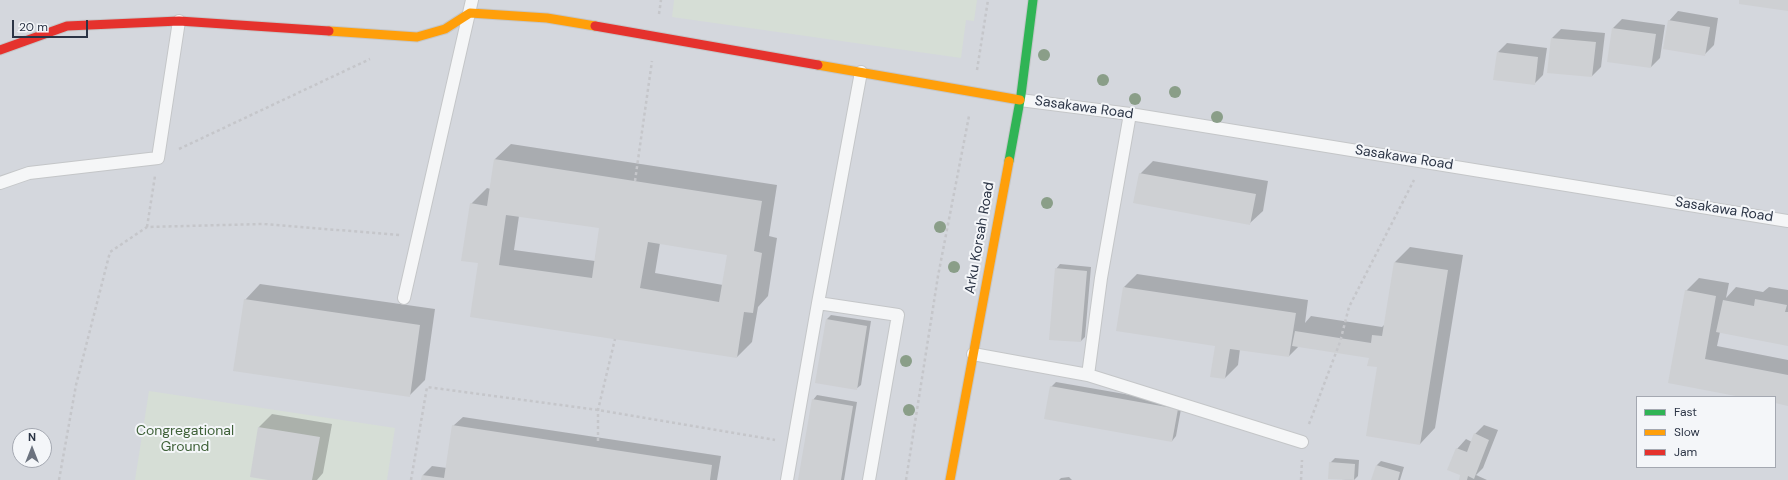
<!DOCTYPE html>
<html>
<head>
<meta charset="utf-8">
<style>
  body { margin:0 }
  #map { position:relative; width:1788px; height:480px; overflow:hidden; background:#e6e8ea; font-family:"DM Sans",sans-serif }
  canvas { display:block }
  .legend { position:absolute; left:1636px; top:396px; width:140px; height:72px; box-sizing:border-box; background:#f4f6f9; border:1px solid #a4a8b1; margin:0; padding:5px 7px; list-style:none; font-size:12px; color:#2b3445 }
  .legend li { display:flex; align-items:center; gap:8px; height:20px }
  .legend b { width:20px; border:1px solid #a4a8b1 }
  .north { position:absolute; left:12px; top:428px; width:40px; height:40px; box-sizing:border-box; background:#f4f6f9; border:1px solid #a4a8b1; border-radius:50%; rotate:0deg; font-size:11px; font-weight:700; line-height:16px; text-align:center; color:#2b3445 }
  .north::after { content:''; display:block; margin:auto; width:14px; height:18px; background:#6c737f; clip-path:polygon(50% 0,100% 100%,50% 72%,0 100%) }
  .scale { position:absolute; left:12px; top:20px; width:76px; height:18px; box-sizing:border-box; border:2px solid #2b3445; border-top:0; padding-left:5px; font-size:12px; line-height:14px; white-space:nowrap; color:#2b3445; -webkit-text-stroke:3px #f4f6f9; paint-order:stroke }
</style>
</head>
<body>
<div id="map">
<canvas width="1788" height="480"></canvas>
<ul class="legend">
<li><b style="height:5px;background:#30b455"></b>Fast</li>
<li><b style="height:5px;background:#ff9f0a"></b>Slow</li>
<li><b style="height:5px;background:#e5322d"></b>Jam</li>
</ul>
<div class="north">N</div>
<div class="scale">20 m</div>
</div>
<script>
const ctx = document.querySelector('canvas').getContext('2d');
ctx.lineJoin = 'round';
function fillPath(path, color) {
  ctx.fillStyle = color;
  ctx.fill(path, 'evenodd');
}
function toPath(rows) {
  const path = new Path2D();
  for (const r of rows) {
    path.moveTo(r[0], r[1]);
    for (let i = 2; i < r.length; i += 2) path.lineTo(r[i], r[i + 1]);
  }
  return path;
}
function trace(path, color, width, dash) {
  ctx.strokeStyle = color;
  ctx.lineWidth = width;
  ctx.lineCap = dash ? 'butt' : 'round';
  ctx.setLineDash(dash || []);
  ctx.stroke(path);
}
function drawText(font, color, halo, rows, align = 'center') {
  ctx.font = font + ' "DM Sans",sans-serif';
  ctx.lineWidth = 4;
  ctx.setLineDash([]);
  ctx.textBaseline = 'middle';
  ctx.strokeStyle = halo;
  ctx.fillStyle = color;
  for (const [text, x, y, turn = 0] of rows) {
    ctx.save();
    ctx.translate(x, y);
    ctx.rotate((+turn || 0) * Math.PI / 180);
    ctx.textAlign = isNaN(turn) ? turn : align;
    if (halo) ctx.strokeText(text, 0, 0);
    ctx.fillText(text, 0, 0);
    ctx.restore();
  }
}
fillPath(toPath([
  [0,0,1788,0,1788,480,0,480],
  [1637,397,1775,397,1775,467,1637,467],
  [20,436,44,436,44,460,20,460]
]), '#d4d7dd');
fillPath(toPath([
  [674,0,977,0,974,21,966,20,961,58,672,17],
  [149,391,395,428,387,480,135,480]
]), '#d6ded6');
fillPath(toPath([
  [1678,11,1718,18,1714,45,1704,55,1669,21],
  [1622,19,1665,25,1660,58,1651,67,1613,28],
  [1561,29,1605,33,1601,67,1592,76,1552,38],
  [1507,43,1547,48,1543,75,1534,84,1498,52],
  [511,144,777,185,769,236,777,238,768,296,758,307,752,342,737,357,479,263,471,204,487,188,491,189,495,159],
  [519,216,600,227,595,261,514,250],
  [660,243,728,254,723,285,655,273],
  [1153,161,1268,181,1263,211,1250,223,1140,174],
  [1410,247,1463,255,1435,428,1420,444,1378,366,1370,357,1299,346,1289,356,1240,349,1238,365,1225,378,1216,345,1124,287,1137,274,1308,300,1305,323,1311,316,1382,327,1385,324,1395,262],
  [1060,264,1091,267,1085,337,1081,341,1056,269],
  [1699,278,1729,283,1726,298,1736,287,1763,292,1769,287,1788,290,1788,345,1720,332,1717,346,1788,360,1788,405,1775,402,1775,397,1747,397,1669,382,1686,291],
  [260,284,435,309,425,380,409,396,245,300],
  [831,315,871,321,861,385,856,389,827,319],
  [1056,382,1182,404,1176,436,1172,441,1051,387],
  [817,395,857,402,844,480,799,480,813,400],
  [272,414,332,424,323,473,317,480,274,480,251,476,259,427],
  [463,417,721,456,717,480,422,480,423,475,432,466,447,468,453,426],
  [1484,425,1498,430,1483,468,1476,475,1487,480,1460,480,1462,475,1457,449,1466,439,1472,442,1475,434],
  [1335,458,1359,460,1358,476,1354,480,1329,478,1330,463],
  [1381,461,1404,467,1400,480,1372,480,1377,465],
  [1069,477,1072,480,1059,480,1061,478]
]), '#0003');
fillPath(toPath([
  [1739,0,1788,0,1788,11,1739,4],
  [1668,20,1710,27,1705,56,1663,49],
  [1612,28,1656,34,1651,68,1607,62],
  [1551,38,1596,42,1592,77,1547,73],
  [1497,52,1538,57,1535,85,1493,80],
  [494,159,762,201,754,251,762,253,753,313,744,312,737,358,470,317,478,263,461,261,470,203,487,206],
  [506,215,599,228,592,278,499,265],
  [648,242,727,255,719,302,640,288],
  [1139,173,1256,194,1250,225,1133,203],
  [1394,262,1448,270,1420,445,1366,436,1377,367,1367,366,1369,358,1292,346,1295,331,1371,343,1372,335,1382,336],
  [1055,268,1087,271,1081,342,1049,340],
  [1123,287,1296,313,1289,357,1230,349,1225,379,1210,377,1215,346,1116,331],
  [1685,290,1716,296,1705,359,1788,375,1788,406,1775,403,1775,397,1741,397,1668,383],
  [244,299,420,325,410,397,233,371],
  [1755,299,1787,305,1785,312,1788,312,1788,346,1716,332,1723,300,1754,306],
  [826,319,867,326,857,390,815,383],
  [1050,386,1178,409,1172,442,1044,419],
  [812,399,853,406,841,480,798,480],
  [452,425,712,465,710,480,421,480,422,475,444,478],
  [258,427,320,437,312,480,268,480,250,477],
  [1474,433,1489,440,1474,479,1468,476,1467,480,1459,480,1460,475,1447,470,1456,448,1467,452],
  [1329,462,1355,464,1354,480,1328,479],
  [1376,465,1400,472,1398,480,1371,480]
]), '#ced0d3');
const lane = toPath([
  [861,72,818,303,898,315,869,480],
  [1020,100,1130,114,1788,221],
  [1130,114,1101,278,1088,375,1302,442],
  [0,183,29,173,158,158,179,21],
  [404,298,472,0],
  [973,354,1088,375],
  [787,480,818,303]
]);
const fast = toPath([
  [1009,161,1021,95,1033,0]
]);
const slow = toPath([
  [329,31,417,37,445,29,470,13,547,18,595,26],
  [818,65,1020,100],
  [950,480,1009,161]
]);
const jam = toPath([
  [595,26,818,65],
  [0,50,67,26,179,21,329,31]
]);
trace(lane, '#c4c6c8', 14);
trace(fast, '#c4c6c8', 11);
trace(slow, '#c4c6c8', 11);
trace(jam, '#c4c6c8', 11);
trace(toPath([
  [659,14,661,0],
  [977,70,988,0],
  [179,149,370,59],
  [635,181,652,61],
  [147,227,155,176],
  [1309,424,1340,342,1349,307,1414,180],
  [598,441,598,410,615,339],
  [59,480,76,385,110,252,147,227,263,224,400,235],
  [411,480,427,387,598,410,775,440],
  [906,480,938,276,969,116],
  [1301,480,1302,460]
]), '#c5c6ca', 2.5, [3, 3]);
trace(lane, '#f5f6f7', 12);
trace(fast, '#30b455', 9);
trace(slow, '#ff9f0a', 9);
trace(jam, '#e5322d', 9);
ctx.fillStyle = '#8a9e88';
for (const [x, y] of [
  [1044,55],
  [1103,80],
  [1175,92],
  [1135,99],
  [1217,117],
  [1047,203],
  [940,227],
  [954,267],
  [906,361],
  [909,410]
]) {
  ctx.beginPath();
  ctx.arc(x, y, 6, 0, 2 * Math.PI);
  ctx.fill();
}
drawText('14px', '#2b3445', '#f4f6f9', [
  ["Sasakawa Road",1084,108,8],
  ["Sasakawa Road",1404,158,9],
  ["Sasakawa Road",1724,210,9],
  ["Arku Korsah Road",980,238,-80]
]);
drawText('14px', '#3f6138', '#f4f6f9', [
  ["Congregational",185,431],
  ["Ground",185,447]
]);
</script>
</body>
</html>
